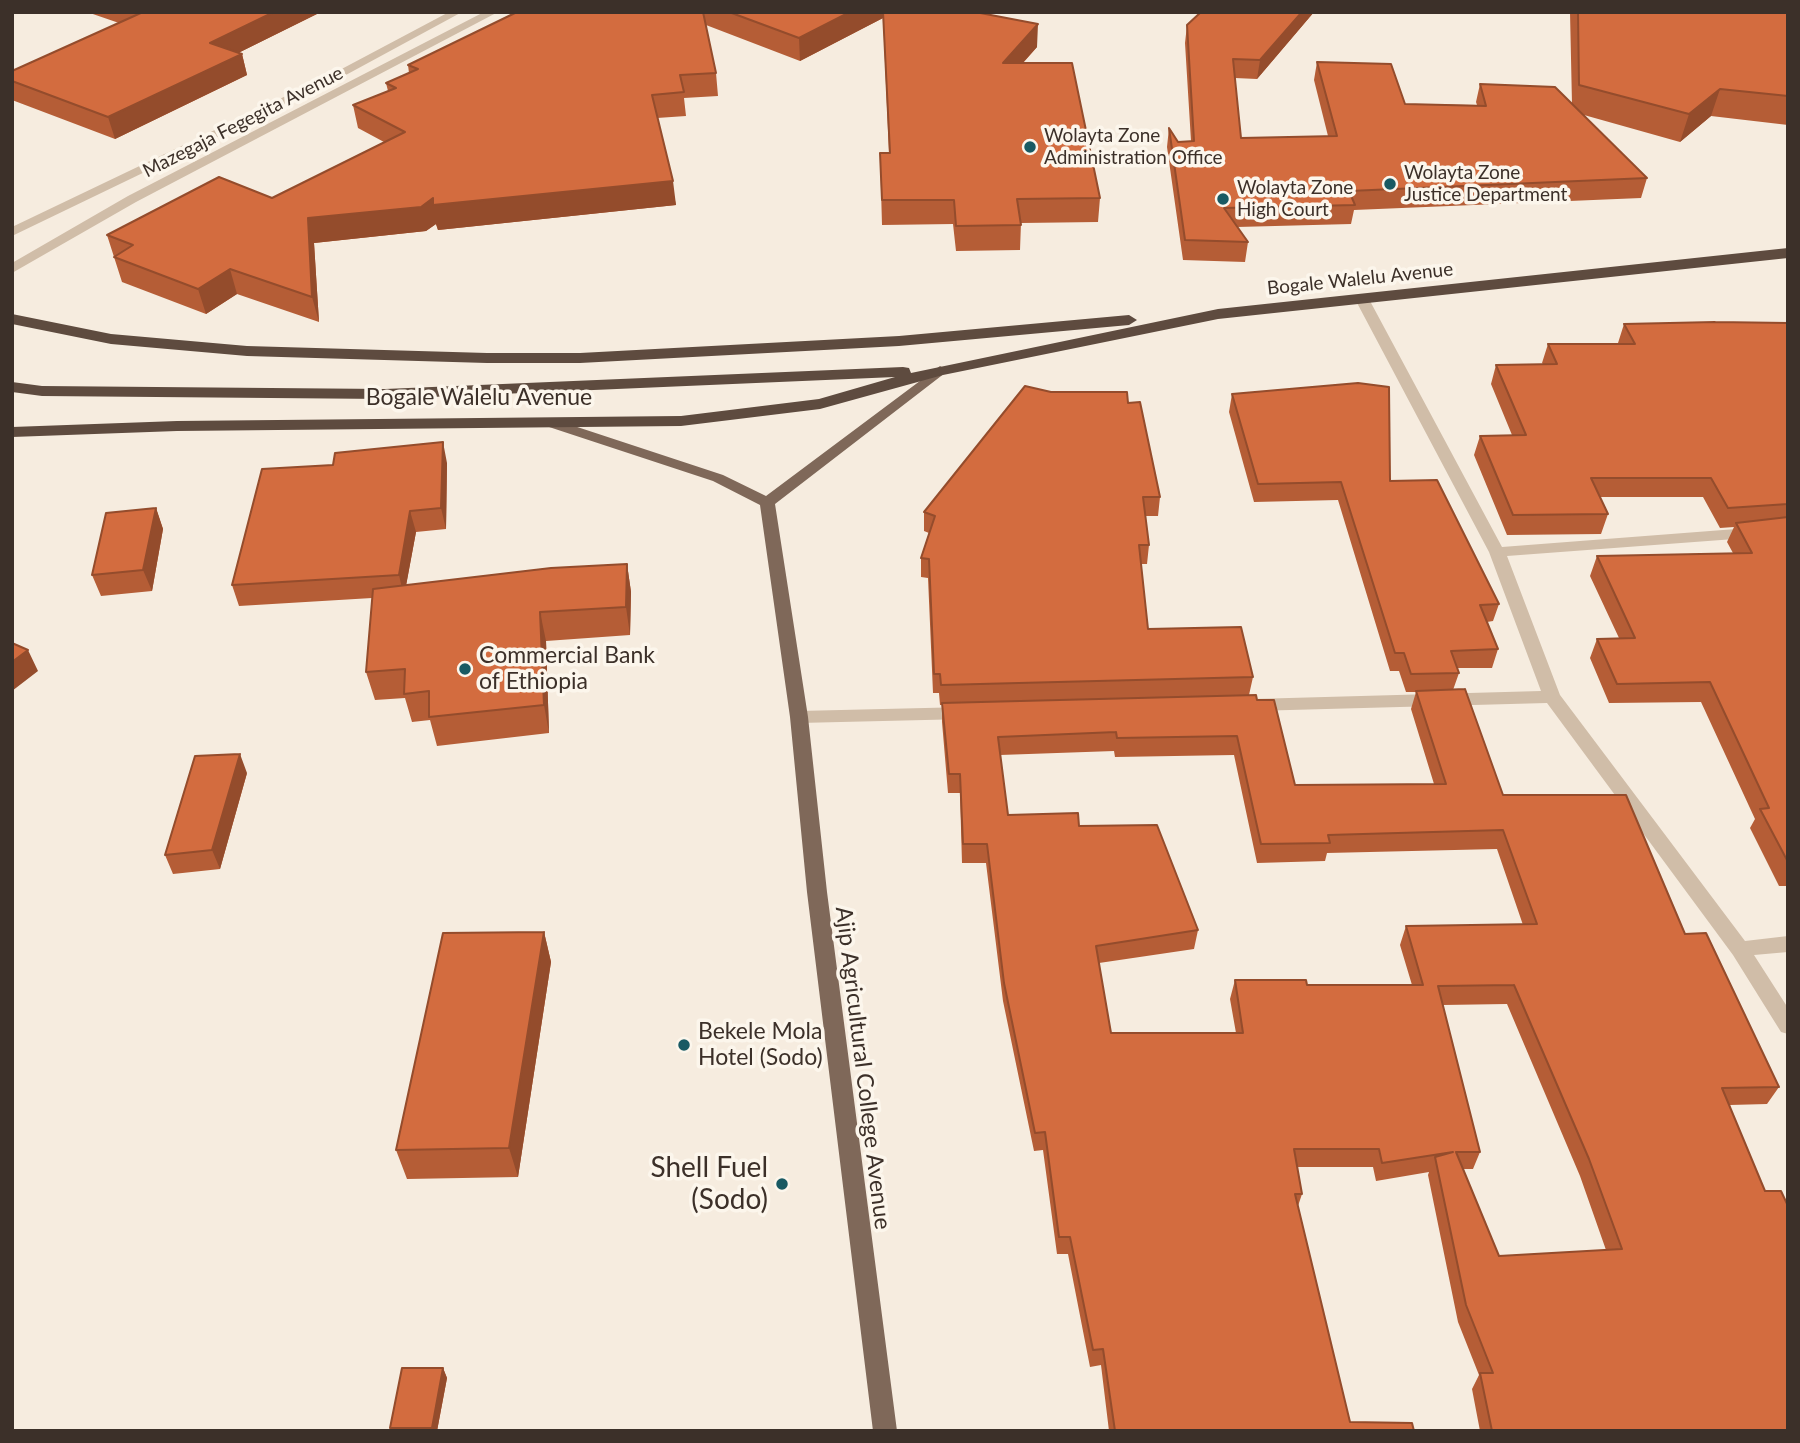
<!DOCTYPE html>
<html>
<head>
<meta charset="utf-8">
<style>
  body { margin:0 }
  #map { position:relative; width:1800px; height:1443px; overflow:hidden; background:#f6ecdf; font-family:Lato,sans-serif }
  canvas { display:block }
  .frame { position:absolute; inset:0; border:14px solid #3c3029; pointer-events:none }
</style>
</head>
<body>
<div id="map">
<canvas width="1800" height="1443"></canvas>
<div class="frame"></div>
</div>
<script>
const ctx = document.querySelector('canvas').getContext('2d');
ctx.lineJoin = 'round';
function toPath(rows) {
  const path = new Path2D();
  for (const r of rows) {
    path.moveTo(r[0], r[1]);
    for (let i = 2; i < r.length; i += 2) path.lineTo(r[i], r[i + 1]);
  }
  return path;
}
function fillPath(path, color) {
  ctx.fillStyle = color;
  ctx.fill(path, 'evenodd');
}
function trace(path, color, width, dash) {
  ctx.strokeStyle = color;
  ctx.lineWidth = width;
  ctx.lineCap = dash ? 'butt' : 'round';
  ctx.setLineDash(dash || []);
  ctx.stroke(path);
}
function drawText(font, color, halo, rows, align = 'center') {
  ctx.font = font + ' Lato,sans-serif';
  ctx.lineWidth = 7;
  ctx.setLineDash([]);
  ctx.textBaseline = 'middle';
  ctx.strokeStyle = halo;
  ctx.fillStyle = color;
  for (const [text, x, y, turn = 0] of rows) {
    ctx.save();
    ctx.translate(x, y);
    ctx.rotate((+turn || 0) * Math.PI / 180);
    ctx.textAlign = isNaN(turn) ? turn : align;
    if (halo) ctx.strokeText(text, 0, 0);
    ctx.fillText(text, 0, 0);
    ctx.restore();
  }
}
fillPath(toPath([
  [449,12,462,12,344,76,12,236,12,227,336,72,449,12],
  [484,12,498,12,136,202,12,273,12,263,128,196,484,12],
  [1363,297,1370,301,1502,547,1788,525,1788,535,1507,556,1560,695,1745,941,1788,936,1788,952,1754,955,1788,1008,1788,1034,1781,1032,1733,955,1547,703,1253,711,1244,705,1253,699,1541,691,1489,552,1356,301,1363,297],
  [967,707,976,713,967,719,799,723,790,717,799,711,967,707]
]), '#d0bda8');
fillPath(toPath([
  [940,366,947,370,945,373,775,504,808,717,827,892,897,1431,873,1431,807,892,790,717,760,505,713,481,543,425,541,422,548,418,553,419,723,475,766,496,940,366]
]), '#7f6859');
fillPath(toPath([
  [1788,248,1788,258,1218,319,943,375,820,409,681,426,177,431,12,437,12,427,177,421,681,416,819,399,895,377,385,399,42,396,12,392,12,382,42,386,385,389,903,367,909,368,911,373,1218,309,1788,248],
  [12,314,111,334,247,346,487,353,580,353,899,336,1129,315,1137,320,1129,325,899,346,580,363,487,363,247,356,111,344,12,324,12,314]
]), '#5e4b3f');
fillPath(toPath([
  [87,12,321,12,238,53,242,54,247,75,115,139,12,100,12,71,119,23],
  [517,12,975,12,1037,47,1023,63,1100,198,1098,222,1021,223,1020,250,956,251,953,224,882,225,880,153,889,153,883,18,800,61,706,25,716,73,718,96,684,98,686,116,657,118,676,205,438,230,436,224,426,231,314,243,319,322,237,294,206,314,122,282,107,235,272,198,384,142,358,128,353,105,388,91,386,83,409,73,408,65],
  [1201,12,1314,12,1257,79,1235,78,1241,138,1328,136,1314,80,1317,62,1405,104,1477,105,1476,102,1480,84,1572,104,1570,12,1788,12,1788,125,1711,116,1680,142,1584,115,1647,178,1641,198,1354,210,1351,224,1237,227,1248,242,1245,262,1183,260,1167,147,1169,128,1178,142,1191,141,1185,43,1187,25],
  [1788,323,1788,886,1779,886,1750,828,1755,819,1701,702,1609,703,1590,658,1597,639,1619,638,1590,576,1597,556,1733,553,1727,542,1734,527,1720,528,1703,497,1600,497,1608,514,1601,534,1507,535,1474,455,1480,436,1512,435,1491,384,1496,365,1543,364,1542,363,1548,344,1618,344,1618,343,1624,324],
  [1051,392,1128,403,1160,497,1158,516,1145,516,1149,545,1147,564,1141,564,1148,629,1253,677,1249,695,1257,700,1295,785,1434,784,1411,709,1416,692,1406,692,1399,671,1390,671,1338,500,1254,502,1229,412,1232,394,1390,481,1499,604,1493,621,1487,622,1498,649,1492,668,1457,668,1459,673,1453,690,1503,795,1685,934,1779,1087,1767,1104,1730,1105,1788,1431,1480,1431,1472,1389,1479,1375,1458,1322,1428,1175,1429,1172,1376,1181,1373,1167,1297,1167,1302,1194,1298,1206,1350,1422,1414,1431,1109,1431,1101,1365,1090,1367,1068,1254,1057,1254,1043,1150,1034,1151,1003,1001,986,863,962,863,960,793,948,793,942,722,942,705,940,705,939,693,933,693,928,578,921,577,921,558,929,533,924,531,924,512],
  [1114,751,1115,757,1234,755,1257,863,1325,861,1327,853,1497,849,1523,925,1406,926,1400,945,1412,985,1307,985,1235,980,1230,999,1236,1033,1111,1033,1099,963,1194,949,1198,930,1079,826,1008,815,1000,755],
  [1507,1004,1580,1176,1606,1250,1499,1256,1463,1169,1473,1169,1480,1152,1443,1005],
  [447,463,446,529,416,532,406,585,627,564,631,592,630,635,546,641,549,733,437,746,430,720,412,722,405,698,375,700,366,672,372,598,239,606,232,585],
  [156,508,163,529,152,591,101,596,92,575],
  [247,773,220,869,173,874,165,855],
  [544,932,551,962,518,1177,407,1179,396,1150],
  [443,1368,447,1378,437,1431,392,1431,390,1428]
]), '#b55d36');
fillPath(toPath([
  [274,12,321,12,216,64,210,43],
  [850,12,883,12,883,18,800,61,799,38],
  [1302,12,1314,12,1257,79,1260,60],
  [1038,24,1037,47,1002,86,1003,63],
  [242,54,247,75,115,139,108,117],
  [1720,89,1711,116,1680,142,1689,114],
  [673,181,676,205,438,230,436,224,426,231,314,243,319,322,312,297,308,218,433,198],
  [230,269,237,294,206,314,198,289],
  [443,442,447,463,446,529,441,508],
  [156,508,163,529,152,591,143,570],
  [410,511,416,532,404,597,399,575],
  [627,564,631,592,630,635,626,607],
  [540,612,546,641,549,733,544,705],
  [28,650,38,671,12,691,12,662],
  [240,754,247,773,220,869,212,850],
  [544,932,551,962,518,1177,509,1148],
  [443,1368,447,1378,437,1431,433,1431,432,1428]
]), '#944c2c');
const building = toPath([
  [143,12,274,12,210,43,242,54,108,117,12,81,12,71,143,12],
  [517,12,703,12,716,73,680,75,684,92,652,95,673,181,433,205,433,198,421,207,308,218,312,297,230,269,198,289,114,257,133,245,107,235,219,177,272,198,405,132,353,105,396,88,386,83,418,69,408,65,517,12],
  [729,12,850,12,799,38,729,12],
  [883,12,975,12,1038,24,1003,63,1072,63,1100,198,1017,199,1021,225,956,226,954,200,882,200,880,153,890,153,883,12],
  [1201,12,1302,12,1260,60,1233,59,1241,138,1337,136,1317,62,1391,64,1405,104,1486,106,1480,84,1555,87,1647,178,1349,191,1355,205,1224,208,1248,242,1185,240,1169,128,1178,142,1194,141,1187,25,1201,12],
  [1578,12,1788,12,1788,96,1720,89,1689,114,1579,85,1578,12],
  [1715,322,1788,323,1788,504,1728,508,1711,478,1591,478,1608,514,1513,515,1480,436,1526,435,1496,365,1557,364,1548,344,1635,344,1624,324,1715,322],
  [1358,383,1389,387,1390,481,1437,480,1499,604,1480,605,1498,649,1451,651,1459,673,1411,674,1404,653,1395,653,1341,482,1258,484,1232,394,1358,383],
  [1025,386,1051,392,1127,392,1128,403,1140,402,1160,497,1143,497,1149,545,1139,545,1148,629,1241,627,1253,677,941,685,940,674,934,674,929,559,921,558,935,516,924,512,1025,386],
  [443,442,441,508,410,511,399,575,232,585,262,469,333,465,335,453,443,442],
  [156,508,143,570,92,575,106,513,156,508],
  [1788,517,1788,862,1760,809,1769,808,1710,682,1617,684,1597,639,1635,638,1597,556,1752,553,1736,523,1788,517],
  [627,564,626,607,540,612,544,705,429,717,429,691,404,694,405,669,366,672,373,589,551,568,627,564],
  [12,643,28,650,12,662,12,643],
  [1465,689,1503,795,1626,795,1685,934,1706,933,1779,1087,1722,1088,1765,1191,1781,1191,1788,1206,1788,1431,1492,1431,1480,1373,1493,1373,1466,1305,1435,1157,1453,1152,1382,1163,1379,1149,1294,1149,1302,1194,1295,1194,1350,1422,1412,1423,1414,1431,1115,1431,1103,1349,1093,1350,1070,1237,1059,1237,1045,1132,1035,1133,1004,983,987,844,963,844,960,774,949,774,942,703,1256,695,1257,700,1274,700,1295,785,1446,784,1416,691,1465,689],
  [1116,732,1117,738,1237,736,1261,844,1330,843,1328,835,1503,830,1537,924,1406,926,1423,985,1307,985,1306,980,1235,980,1243,1033,1111,1033,1096,946,1198,930,1157,825,1079,826,1078,813,1008,815,998,737,1116,732],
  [1514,985,1589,1159,1622,1249,1499,1256,1456,1152,1480,1152,1438,986,1514,985],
  [240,754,212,850,165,855,195,756,240,754],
  [544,932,509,1148,396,1150,443,933,544,932],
  [402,1368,443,1368,432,1428,390,1428,402,1368]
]);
fillPath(building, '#d36c3f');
trace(building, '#944c2c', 2);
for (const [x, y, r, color] of [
  [1030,147,7,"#195a63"],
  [1390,184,7,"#195a63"],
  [1223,199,7,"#195a63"],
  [465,669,7,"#195a63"],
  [684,1045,7,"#195a63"],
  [782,1184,7,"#195a63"]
]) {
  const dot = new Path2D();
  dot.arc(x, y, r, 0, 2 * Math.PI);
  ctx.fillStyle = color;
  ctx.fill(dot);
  trace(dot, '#fcf6ec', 2.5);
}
drawText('19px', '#3c3029', '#fcf6ec', [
  ["Mazegaja Fegegita Avenue",243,122,-27],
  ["Bogale Walelu Avenue",1360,279,-6]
]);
drawText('19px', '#3c3029', '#fcf6ec', [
  ["Wolayta Zone",1044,136],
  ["Administration Office",1044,158],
  ["Wolayta Zone",1404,173],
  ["Justice Department",1404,195],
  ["Wolayta Zone",1237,188],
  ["High Court",1237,210]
], 'left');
drawText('23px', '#3c3029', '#fcf6ec', [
  ["Bogale Walelu Avenue",479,398],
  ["Ajip Agricultural College Avenue",863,1068,83]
]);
drawText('23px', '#3c3029', '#fcf6ec', [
  ["Commercial Bank",479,656],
  ["of Ethiopia",479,682],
  ["Bekele Mola",698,1032],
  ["Hotel (Sodo)",698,1058]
], 'left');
drawText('28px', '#3c3029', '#fcf6ec', [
  ["Shell Fuel",768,1168],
  ["(Sodo)",768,1200]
], 'right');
</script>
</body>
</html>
